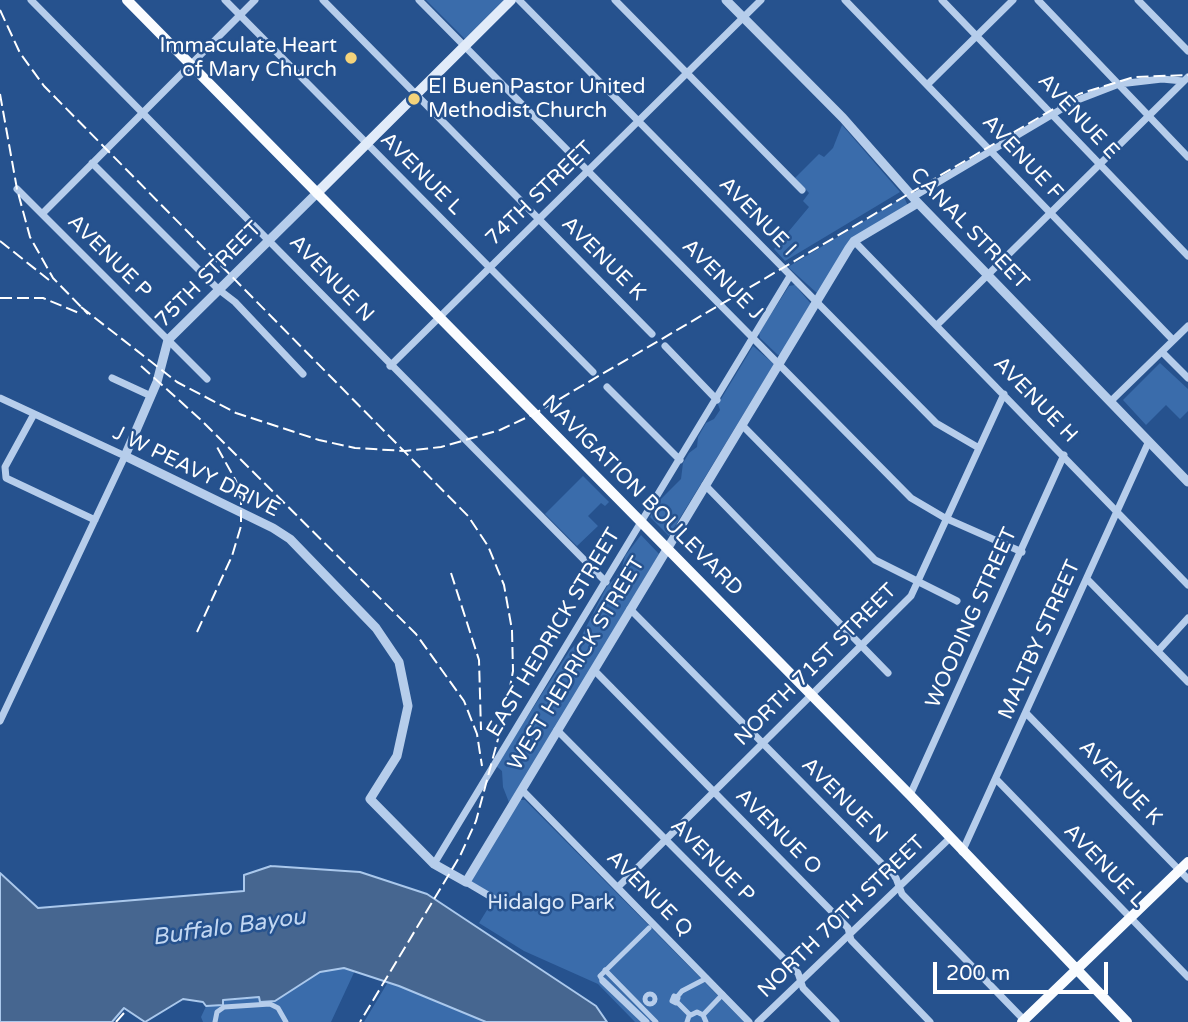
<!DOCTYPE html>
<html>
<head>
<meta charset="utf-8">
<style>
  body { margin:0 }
  #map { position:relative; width:1188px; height:1022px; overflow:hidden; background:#26528e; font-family:"Varela Round",sans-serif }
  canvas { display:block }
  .scale { position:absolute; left:933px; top:962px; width:175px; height:32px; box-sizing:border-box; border:4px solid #fff; border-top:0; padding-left:9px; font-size:21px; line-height:24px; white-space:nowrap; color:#fff; -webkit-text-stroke:5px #26528e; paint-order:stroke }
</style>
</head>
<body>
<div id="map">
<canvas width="1188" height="1022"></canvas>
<div class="scale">200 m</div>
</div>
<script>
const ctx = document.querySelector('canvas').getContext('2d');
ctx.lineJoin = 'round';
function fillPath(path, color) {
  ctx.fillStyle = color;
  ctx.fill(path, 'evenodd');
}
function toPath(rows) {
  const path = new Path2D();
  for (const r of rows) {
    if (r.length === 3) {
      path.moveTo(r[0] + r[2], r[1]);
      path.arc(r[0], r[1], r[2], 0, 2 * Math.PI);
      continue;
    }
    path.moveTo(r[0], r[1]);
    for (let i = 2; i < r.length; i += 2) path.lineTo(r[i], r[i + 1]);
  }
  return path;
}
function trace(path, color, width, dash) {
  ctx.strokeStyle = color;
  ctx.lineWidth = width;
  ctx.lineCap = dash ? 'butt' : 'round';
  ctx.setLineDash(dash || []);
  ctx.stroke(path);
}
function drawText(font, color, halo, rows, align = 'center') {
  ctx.font = font + ' "Varela Round",sans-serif';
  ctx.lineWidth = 5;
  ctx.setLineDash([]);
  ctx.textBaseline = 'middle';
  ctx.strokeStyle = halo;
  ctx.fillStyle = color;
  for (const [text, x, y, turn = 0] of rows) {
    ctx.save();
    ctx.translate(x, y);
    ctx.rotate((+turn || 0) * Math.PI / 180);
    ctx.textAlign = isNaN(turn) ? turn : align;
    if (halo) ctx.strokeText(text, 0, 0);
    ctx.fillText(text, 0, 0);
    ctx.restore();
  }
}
fillPath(toPath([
  [426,0,506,0,465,39],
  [842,125,900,192,785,261,774,249,809,207,803,201,809,193,795,178,819,154,824,157,833,148],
  [904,197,908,206,860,235,818,294,788,267],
  [795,285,811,304,782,354,778,355,760,338,759,333,789,286],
  [753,346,774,364,669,536,650,517,661,499,681,479,683,463,689,453,697,447,698,437,706,423,714,419,720,410,718,404],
  [1160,363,1188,389,1188,411,1180,419,1166,405,1146,425,1123,400],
  [583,476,609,502,605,506,601,503,588,516,598,526,577,546,545,514],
  [641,535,659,554,510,805,503,787,502,771,496,766,570,650,579,641,606,588,621,571,625,556],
  [519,800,525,800,744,1022,635,1022,598,984,524,951,479,923,495,897,471,881],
  [358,964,331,1022,203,1022,201,1017,217,983],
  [388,982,399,986,486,1022,364,1022]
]), '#3a6cab');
const water = toPath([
  [271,866,360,872,427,894,596,1006,607,1022,486,1022,399,986,344,968,320,972,275,1001,260,1002,259,997,223,1000,223,1005,206,1006,203,1002,183,999,145,1022,124,1008,112,1022,0,1022,0,873,38,908,244,891,244,875,271,866]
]);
fillPath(water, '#466690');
trace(water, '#aac8ec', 2);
trace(toPath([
  [605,970,656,1022],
  [603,981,600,976,649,928],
  [650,999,5],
  [674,996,678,998,676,1003,672,1001,674,996],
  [677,997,682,991,707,978],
  [677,1002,690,1015],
  [703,1015,723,994],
  [215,1022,217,1012,224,1007,270,1004,278,1008,286,1022],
  [687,1022,689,1016,697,1012,703,1015,706,1022]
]), '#b6cdeb', 5);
trace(toPath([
  [31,0,606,582],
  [225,0,593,372],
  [323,0,652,334],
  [419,0,911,498,945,518,1022,552],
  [519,0,936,423,979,448],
  [615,0,802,190],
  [845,0,1173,340],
  [942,0,1188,256],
  [1038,0,1188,157],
  [1138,0,1188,51],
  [928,84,1013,0],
  [92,163,218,289,235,302,303,374],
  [17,189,207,379],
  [913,197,1075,101,1119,84,1162,79,1183,81],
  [42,214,255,0],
  [854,241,1188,585],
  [937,325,1188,77],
  [665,346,717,400],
  [1162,352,1188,378],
  [390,366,761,0],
  [112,378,151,396],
  [607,387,680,460],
  [0,398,125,456,0,721],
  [1111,401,1188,326],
  [34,414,5,467,6,478,95,520],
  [742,425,875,560,957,601],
  [705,485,888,673],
  [1087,579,1188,682],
  [630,609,896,878,902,894,1025,1021],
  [1158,651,1188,618],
  [594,670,848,928,851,940,930,1022],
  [1026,713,1188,879],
  [557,730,798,973,803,988,836,1022],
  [996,779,1188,977],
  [523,791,749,1022],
  [910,795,1064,455],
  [962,852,1149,441],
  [434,864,790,276],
  [466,882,493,898],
  [618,887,911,596,1004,394],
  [603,981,646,1022],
  [758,1022,950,838]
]), '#b6cdeb', 7);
trace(toPath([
  [726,0,843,118,918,203,1188,482],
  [317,193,168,340,157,382,125,456,273,528,290,539,376,628,399,662,408,706,397,756,370,799,434,864,466,882,849,248,854,241,918,203]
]), '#b6cdeb', 9);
trace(toPath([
  [317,193,511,0]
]), '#e1ebf9', 10);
trace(toPath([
  [127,0,910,795,1127,1022],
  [1022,1022,1188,862]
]), '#fafcff', 10);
trace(toPath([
  [0,10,20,53,44,86,468,516,488,546,504,585,512,630,513,671,506,709,476,821,460,856,360,1022],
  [0,94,17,189,30,237,53,278,88,314],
  [0,241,49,280],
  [0,298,43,298,79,313],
  [81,307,177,382,236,413,319,440,355,448,405,451,441,447,500,430,534,414,1079,94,1134,77,1188,75],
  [141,366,201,420,416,634,464,701,477,734,482,766],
  [451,573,479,660,481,730],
  [197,632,232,556,241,526,241,499,236,481,217,447],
  [116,1022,124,1013]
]), '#fff', 2, [12, 5]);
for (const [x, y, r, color] of [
  [351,58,7,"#f4d37b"],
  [414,99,7,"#f4d37b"]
]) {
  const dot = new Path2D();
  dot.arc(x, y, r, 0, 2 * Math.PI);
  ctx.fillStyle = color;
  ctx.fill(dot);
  trace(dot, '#26528e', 2.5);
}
drawText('21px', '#fff', '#26528e', [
  ["Immaculate Heart",337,46],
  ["of Mary Church",337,70],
  ["El Buen Pastor United",428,87,"left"],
  ["Methodist Church",428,111,"left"]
], 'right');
drawText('21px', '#fff', '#26528e', [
  ["AVENUE E",1078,117,47],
  ["AVENUE F",1022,158,47],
  ["AVENUE L",421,174,45],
  ["74TH STREET",540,194,-44],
  ["AVENUE I",757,217,46],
  ["CANAL STREET",969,229,46],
  ["AVENUE P",109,257,45],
  ["AVENUE K",603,259,45],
  ["75TH STREET",209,275,-45],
  ["AVENUE N",331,279,46],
  ["AVENUE J",722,280,45],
  ["AVENUE H",1035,400,46],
  ["J W PEAVY DRIVE",196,472,26],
  ["NAVIGATION BOULEVARD",642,496,45],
  ["WOODING STREET",972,618,-66],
  ["EAST HEDRICK STREET",554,633,-59],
  ["MALTBY STREET",1040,640,-66],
  ["WEST HEDRICK STREET",577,664,-59],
  ["NORTH 71ST STREET",816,665,-45],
  ["AVENUE K",1120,783,46],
  ["AVENUE N",844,801,45],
  ["AVENUE O",778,832,45],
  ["AVENUE P",712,861,45],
  ["AVENUE L",1104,866,46],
  ["AVENUE Q",649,894,45],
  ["NORTH 70TH STREET",842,917,-44]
]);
drawText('21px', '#dbe8f8', '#26528e', [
  ["Hidalgo Park",551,903]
]);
drawText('italic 23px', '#c2d7f2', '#26528e', [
  ["Buffalo Bayou",229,928,-8]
]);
</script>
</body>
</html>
